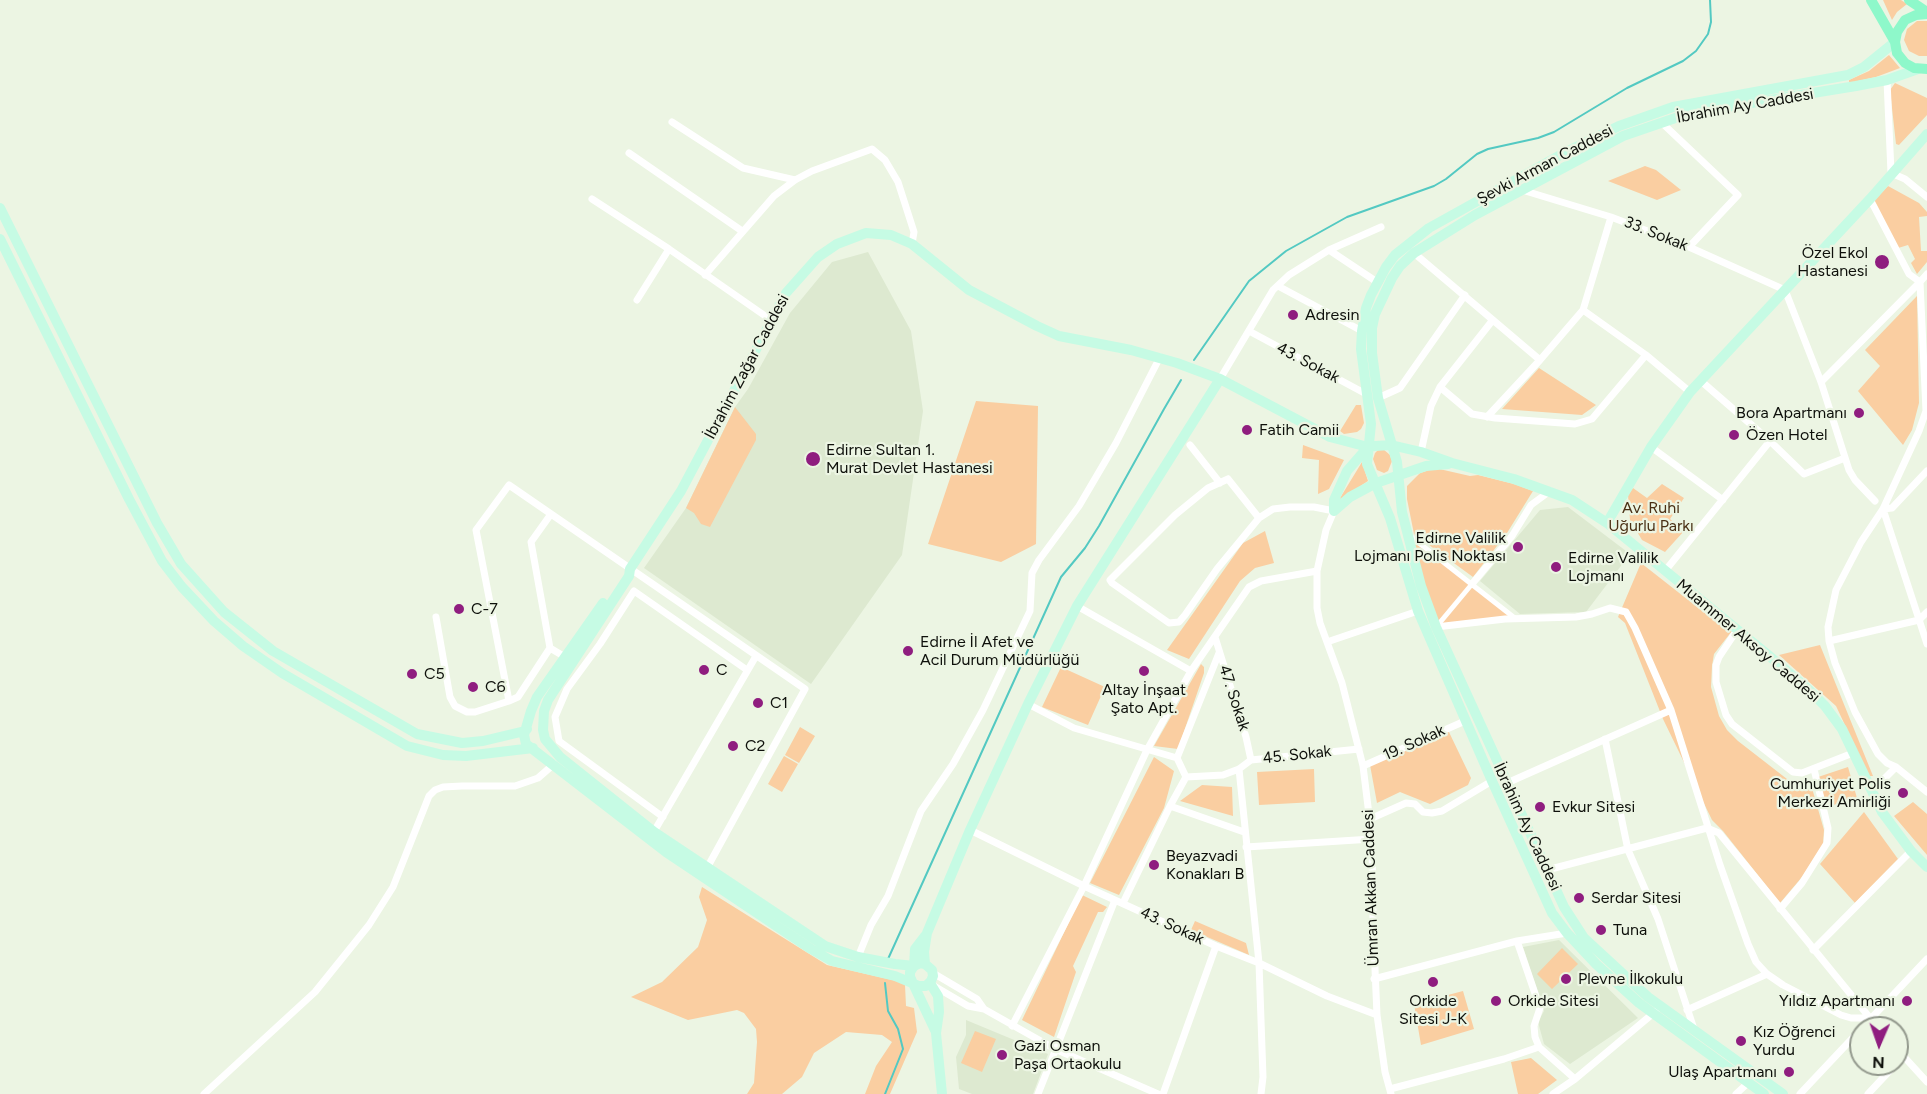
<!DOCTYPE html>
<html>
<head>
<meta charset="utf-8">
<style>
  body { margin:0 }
  #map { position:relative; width:1927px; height:1094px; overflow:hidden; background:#ecf5e3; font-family:Figtree,sans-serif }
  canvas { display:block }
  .north { position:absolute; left:1849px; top:1016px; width:60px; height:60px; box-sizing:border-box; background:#ecf5e3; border:2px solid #93998d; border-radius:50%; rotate:182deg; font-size:16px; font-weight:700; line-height:24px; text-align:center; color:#0e100b }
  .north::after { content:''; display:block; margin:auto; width:21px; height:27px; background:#8f1d7f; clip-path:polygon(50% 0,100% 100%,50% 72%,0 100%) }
</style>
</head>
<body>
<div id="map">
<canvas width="1927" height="1094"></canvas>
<div class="north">N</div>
</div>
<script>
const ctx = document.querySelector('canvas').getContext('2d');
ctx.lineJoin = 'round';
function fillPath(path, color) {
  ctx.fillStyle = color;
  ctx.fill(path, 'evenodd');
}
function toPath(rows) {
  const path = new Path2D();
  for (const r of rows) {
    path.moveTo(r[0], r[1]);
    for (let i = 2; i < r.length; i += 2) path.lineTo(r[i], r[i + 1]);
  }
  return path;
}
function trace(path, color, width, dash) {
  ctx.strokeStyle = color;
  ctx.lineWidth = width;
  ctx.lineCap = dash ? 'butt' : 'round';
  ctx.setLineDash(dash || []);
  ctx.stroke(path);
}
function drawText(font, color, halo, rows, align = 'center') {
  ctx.font = font + ' Figtree,sans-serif';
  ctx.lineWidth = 4.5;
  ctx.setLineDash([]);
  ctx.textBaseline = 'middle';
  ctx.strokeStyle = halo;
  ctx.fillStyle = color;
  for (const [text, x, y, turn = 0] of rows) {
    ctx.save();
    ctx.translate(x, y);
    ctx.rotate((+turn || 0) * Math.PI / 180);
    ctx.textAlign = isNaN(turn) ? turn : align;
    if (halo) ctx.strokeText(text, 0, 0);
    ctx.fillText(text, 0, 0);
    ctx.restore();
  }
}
fillPath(toPath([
  [868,252,911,331,923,411,902,555,811,684,644,568,686,508,735,407,748,389,790,313,832,262],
  [1568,507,1630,554,1586,612,1520,614,1480,581,1540,510],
  [1559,940,1638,1018,1570,1064,1544,1044,1538,1022,1544,1011,1523,947],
  [966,1020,1048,1054,1033,1094,972,1094,959,1089,956,1057,966,1035]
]), '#dde9d0');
fillPath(toPath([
  [1883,0,1901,0,1907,4,1897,12,1892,20],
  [1917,21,1927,21,1927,56,1919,56,1909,51,1904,40,1907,29],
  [1889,55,1900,68,1876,77,1849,83,1849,80,1869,71],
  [1895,83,1927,98,1927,115,1899,145,1896,144,1890,90],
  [1645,166,1656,170,1681,190,1657,200,1608,181],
  [1888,186,1919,203,1927,212,1927,216,1919,217,1921,251,1927,251,1927,262,1917,274,1911,263,1915,259,1908,245,1895,249,1871,204],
  [1917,296,1919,403,1912,430,1903,445,1858,391,1880,366,1865,350],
  [1539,368,1596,405,1582,415,1502,409],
  [976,401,1038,406,1036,544,1001,562,928,544],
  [1356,405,1361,405,1364,423,1361,429,1357,432,1344,434,1340,431],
  [735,407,756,434,756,440,710,527,701,524,694,513,686,508],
  [1303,445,1344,460,1329,489,1318,494,1319,460,1302,458],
  [1383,449,1390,455,1392,461,1388,471,1384,473,1377,470,1373,459,1375,453,1378,450],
  [1362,462,1368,481,1341,499,1340,498],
  [1435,468,1470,476,1478,475,1514,484,1533,491,1507,533,1473,577,1414,534,1407,499,1407,486,1420,473],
  [1662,484,1684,498,1670,519,1684,531,1665,552,1642,540,1630,520,1628,495,1633,488,1647,498],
  [1265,531,1274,563,1255,568,1240,581,1189,659,1167,650,1243,543],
  [1407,533,1516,619,1436,627],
  [1641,563,1706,614,1732,631,1714,654,1712,666,1711,687,1719,716,1727,730,1738,741,1787,779,1810,781,1824,830,1823,844,1802,877,1780,903,1723,831,1712,820,1663,719,1625,623,1618,617],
  [1820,645,1873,776,1869,776,1836,706,1779,655],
  [1201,664,1204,667,1204,673,1178,749,1154,746],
  [1061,667,1105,687,1088,725,1042,707],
  [800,727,815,736,799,763,785,755],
  [1448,730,1471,778,1468,785,1430,804,1400,792,1377,803,1370,765],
  [784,756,798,764,782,792,768,784],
  [1154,757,1174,771,1164,808,1119,895,1090,883],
  [1848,767,1857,798,1827,807,1818,777],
  [1314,769,1315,802,1259,805,1257,772],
  [1202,785,1232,787,1233,816,1180,801],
  [1913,802,1927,814,1927,855,1894,816],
  [1864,812,1898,859,1855,903,1820,864],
  [702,887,827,965,901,982,905,985,906,1006,914,1008,917,1032,890,1094,865,1094,876,1066,892,1042,882,1035,846,1032,814,1053,802,1077,782,1094,747,1094,754,1083,757,1042,756,1029,744,1013,737,1010,688,1020,631,997,662,982,698,947,707,920,699,897],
  [1082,895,1107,907,1103,912,1098,912,1073,966,1076,972,1054,1037,1022,1020],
  [1195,921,1246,943,1249,955,1191,930],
  [1562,948,1578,964,1552,989,1537,974],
  [1463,991,1474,1029,1421,1045,1414,1004],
  [975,1031,996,1039,982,1072,961,1063],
  [1531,1058,1557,1080,1538,1094,1518,1094,1511,1062]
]), '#facea1');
trace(toPath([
  [1194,360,1249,281,1286,251,1347,217,1434,186,1446,179,1477,154,1488,149,1538,138,1554,132,1627,88,1683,61,1696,51,1708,34,1711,22,1710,0],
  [888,959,1061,577,1085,548,1099,526,1164,409,1181,380],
  [885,983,888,1011,898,1029,903,1049,885,1094]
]), '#53c9c2', 2);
trace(toPath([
  [1410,536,1516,619],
  [1437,626,1472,584]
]), '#fff', 5);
trace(toPath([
  [1887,80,1891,173,1905,179,1927,197],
  [672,122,743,168,795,180],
  [1661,122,1738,195,1689,247],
  [629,153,742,231],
  [1522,190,1611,217,1689,247,1785,290,1821,382,1849,470,1855,480,1875,501],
  [592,199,669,249,771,320],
  [1611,217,1583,310,1646,355,1690,392],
  [1329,250,1377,282],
  [1414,253,1540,360],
  [705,275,774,196,795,180,812,171,872,149,885,160,898,182,914,232,912,244],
  [1278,286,1362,331],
  [637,300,669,249],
  [1249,331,1368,395],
  [1220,379,1273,290,1289,275,1329,250,1381,227],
  [1701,381,1770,441,1804,474,1845,458],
  [1821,382,1920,282,1909,274,1870,199],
  [1440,387,1472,414,1495,418,1575,424,1592,419,1646,355],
  [1378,398,1400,388,1465,295],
  [1487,417,1540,360,1583,310],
  [1190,445,1220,483],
  [1651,447,1723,500],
  [1421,452,1431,406,1440,387,1492,321],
  [1927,471,1892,508,1883,509,1927,644],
  [1228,479,1259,518,1217,569,1185,615,1179,622,1169,623,1112,583,1110,580,1175,515,1208,488,1228,479],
  [1259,518,1273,509,1290,507,1314,507,1334,511,1326,530,1317,571,1317,608,1320,623,1342,683,1363,766,1372,839,1373,923,1377,1015,1385,1072,1391,1094],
  [1665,571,1770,441],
  [1472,584,1512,536,1531,505,1550,491],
  [1077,606,1191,671],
  [436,617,450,697,455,706,467,712,475,712,509,701,476,530,509,485,805,689,707,868],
  [1436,627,1505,619,1576,617,1592,614,1610,608,1626,612,1635,628,1671,710,1720,865,1748,944,1756,962,1767,974,1783,985,1841,1015,1851,1018,1870,1018,1878,1028],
  [1737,630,1719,657,1716,665,1716,682,1726,715,1732,724,1793,772,1802,773,1853,753],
  [1215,637,1246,737,1251,760],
  [1829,641,1919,620,1927,612],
  [1327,642,1418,611],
  [550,648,565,657],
  [509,701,518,697,550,648,531,542,551,514],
  [1028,704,1074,728,1177,758],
  [1605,739,1628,850,1658,919,1694,1029],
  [1363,766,1465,721],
  [1896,767,1887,763,1878,754,1855,712,1835,663,1829,641,1828,627,1836,590,1861,542,1883,509,1919,431,1926,411,1920,282,1927,274],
  [1239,769,1259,963,1263,1077,1261,1094],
  [1186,777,1177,758,1219,653],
  [1507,783,1671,710],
  [1871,792,1896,767,1927,792],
  [1170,806,1244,832],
  [663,817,559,741,555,717,567,689,600,644,634,591,747,670],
  [1370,819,1406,803,1415,804,1423,812,1432,813,1442,811,1492,781],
  [970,830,1084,886,1216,946,1259,963,1327,996,1377,1015],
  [652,835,756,656],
  [1246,847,1372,839],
  [1547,870,1707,828,1719,833,1870,1018],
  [1123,903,1170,806,1186,777,1223,775,1239,769,1251,760,1359,749],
  [1780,909,1802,883,1827,843,1828,828,1814,769],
  [1517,941,1540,1008,1534,1026,1535,1037,1539,1047,1575,1079],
  [1813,950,1911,851],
  [858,957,871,925,888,896,921,811,953,764,983,710,1030,611,1032,573,1039,560,1079,506,1116,443,1160,357],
  [933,973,977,999,984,1009],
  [1374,979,1517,941,1567,933],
  [934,986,968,1006,984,1009,1055,1049,1158,1094],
  [1687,1010,1767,974],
  [1012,1026,1084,886,1147,750,1191,671,1249,587,1261,581,1317,571],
  [1897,1049,1927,1082],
  [1390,1089,1504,1059,1539,1047],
  [204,1094,315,992,369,925,393,887,429,796,435,790,443,787,462,786,515,786,538,778,554,764],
  [1038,1094,1115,900],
  [1163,1094,1216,946],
  [1553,1094,1575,1079,1656,1011],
  [1736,1094,1749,1082],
  [1800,1094,1927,959],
  [1868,1094,1896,1064]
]), '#fff', 7);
trace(toPath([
  [0,208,157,523,181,564,224,612,273,651,417,734,462,743,483,741,525,731,527,729],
  [0,239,129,499,162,561,182,587,214,621,243,646,282,673,407,746,443,755,466,756,533,748],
  [1334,511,1334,500,1347,471,1368,447,1375,446,1391,445,1421,452,1452,463,1514,479,1572,500,1607,523,1767,654,1809,690,1825,706,1842,729,1882,812,1911,851,1927,867],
  [1334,511,1350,497,1376,483,1426,466,1448,464],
  [1607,523,1651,447,1690,392,1870,199,1927,134],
  [603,603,537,697,531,711,524,735,526,744,666,852,811,949,832,961,895,976,919,986,926,986,931,981,933,976,932,970,925,964,924,952,927,933,970,830,1028,704,1077,606,1220,379],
  [925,936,915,949,914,966,910,972,910,977,935,1030],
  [925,964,920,963,914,966,895,964,858,957,825,946,654,832,560,757,545,739,543,730,544,711,548,700,629,576,630,569,681,491,786,293,818,257,837,244,866,233,891,235,912,244,969,290,1037,326,1059,336,1131,350,1177,363,1220,379,1330,437,1368,447],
  [930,983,938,996,939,1012,936,1033,942,1094],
  [1764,1094,1639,1003,1596,964,1567,933,1552,913,1492,781,1418,611,1390,518,1367,464,1371,424,1361,349,1362,331,1366,308,1371,295,1386,267,1395,255,1429,228,1564,153,1619,126,1673,107,1848,75,1864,67,1895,42],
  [1783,1094,1648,997,1584,938,1564,907,1436,627,1421,586,1402,512,1397,462,1378,398,1372,353,1372,328,1375,314,1392,278,1400,266,1414,253,1475,215,1623,136,1690,113,1856,86,1887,80,1918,69]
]), '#c6fbe4', 10);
trace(toPath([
  [1871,0,1895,42],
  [1909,0,1927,12],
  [1927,14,1916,15,1905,20,1897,32,1895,42,1897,53,1905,63,1914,68,1927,69]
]), '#8ef8ca', 10);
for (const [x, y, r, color] of [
  [1882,262,8,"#8f1d7f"],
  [1293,315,6,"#8f1d7f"],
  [1859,413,6,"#8f1d7f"],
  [1247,430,6,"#8f1d7f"],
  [1734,435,6,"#8f1d7f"],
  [813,459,8,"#8f1d7f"],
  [1518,547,6,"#8f1d7f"],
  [1556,567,6,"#8f1d7f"],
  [459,609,6,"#8f1d7f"],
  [908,651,6,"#8f1d7f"],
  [704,670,6,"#8f1d7f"],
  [1144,671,6,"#8f1d7f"],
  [412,674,6,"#8f1d7f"],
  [473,687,6,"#8f1d7f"],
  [758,703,6,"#8f1d7f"],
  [733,746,6,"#8f1d7f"],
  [1903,793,6,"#8f1d7f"],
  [1540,807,6,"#8f1d7f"],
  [1154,865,6,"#8f1d7f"],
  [1579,898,6,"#8f1d7f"],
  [1601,930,6,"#8f1d7f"],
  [1566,979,6,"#8f1d7f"],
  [1433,982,6,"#8f1d7f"],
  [1496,1001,6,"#8f1d7f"],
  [1907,1001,6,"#8f1d7f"],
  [1741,1041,6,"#8f1d7f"],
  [1002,1055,6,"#8f1d7f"],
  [1789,1072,6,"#8f1d7f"]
]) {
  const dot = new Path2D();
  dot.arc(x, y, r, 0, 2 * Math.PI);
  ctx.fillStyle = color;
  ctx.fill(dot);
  trace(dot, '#ecf5e3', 2);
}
drawText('16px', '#0e100b', '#ecf5e3', [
  ["İbrahim Ay Caddesi",1745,106,-10],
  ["Şevki Arman Caddesi",1545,165,-28],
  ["33. Sokak",1656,234,22],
  ["43. Sokak",1308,363,28],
  ["İbrahim Zağar Caddesi",747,367,-62],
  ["Muammer Aksoy Caddesi",1748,641,40],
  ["47. Sokak",1234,698,72],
  ["19. Sokak",1414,743,-24],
  ["45. Sokak",1297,755,-6],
  ["İbrahim Ay Caddesi",1527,827,65],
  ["Ümran Akkan Caddesi",1371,888,-92],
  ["43. Sokak",1172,926,25]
]);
drawText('16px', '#0e100b', '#ecf5e3', [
  ["Özel Ekol",1868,253,"right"],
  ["Hastanesi",1868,271,"right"],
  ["Adresin",1305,315],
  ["Bora Apartmanı",1847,413,"right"],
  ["Fatih Camii",1259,430],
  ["Özen Hotel",1746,435],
  ["Edirne Sultan 1.",826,450],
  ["Murat Devlet Hastanesi",826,468],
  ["Edirne Valilik",1506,538,"right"],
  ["Lojmanı Polis Noktası",1506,556,"right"],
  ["Edirne Valilik",1568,558],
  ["Lojmanı",1568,576],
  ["C-7",471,609],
  ["Edirne İl Afet ve",920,642],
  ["Acil Durum Müdürlüğü",920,660],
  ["C",716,670],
  ["C5",424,674],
  ["C6",485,687],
  ["Altay İnşaat",1144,690,"center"],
  ["Şato Apt.",1144,708,"center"],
  ["C1",770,703],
  ["C2",745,746],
  ["Cumhuriyet Polis",1891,784,"right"],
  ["Merkezi Amirliği",1891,802,"right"],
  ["Evkur Sitesi",1552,807],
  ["Beyazvadi",1166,856],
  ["Konakları B",1166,874],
  ["Serdar Sitesi",1591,898],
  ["Tuna",1613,930],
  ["Plevne İlkokulu",1578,979],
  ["Orkide",1433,1001,"center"],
  ["Sitesi J-K",1433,1019,"center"],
  ["Orkide Sitesi",1508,1001],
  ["Yıldız Apartmanı",1895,1001,"right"],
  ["Kız Öğrenci",1753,1032],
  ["Yurdu",1753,1050],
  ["Gazi Osman",1014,1046],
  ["Paşa Ortaokulu",1014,1064],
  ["Ulaş Apartmanı",1777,1072,"right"]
], 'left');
drawText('16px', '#4a3116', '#ecf5e3', [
  ["Av. Ruhi",1651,508],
  ["Uğurlu Parkı",1651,526]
]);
</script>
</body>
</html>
